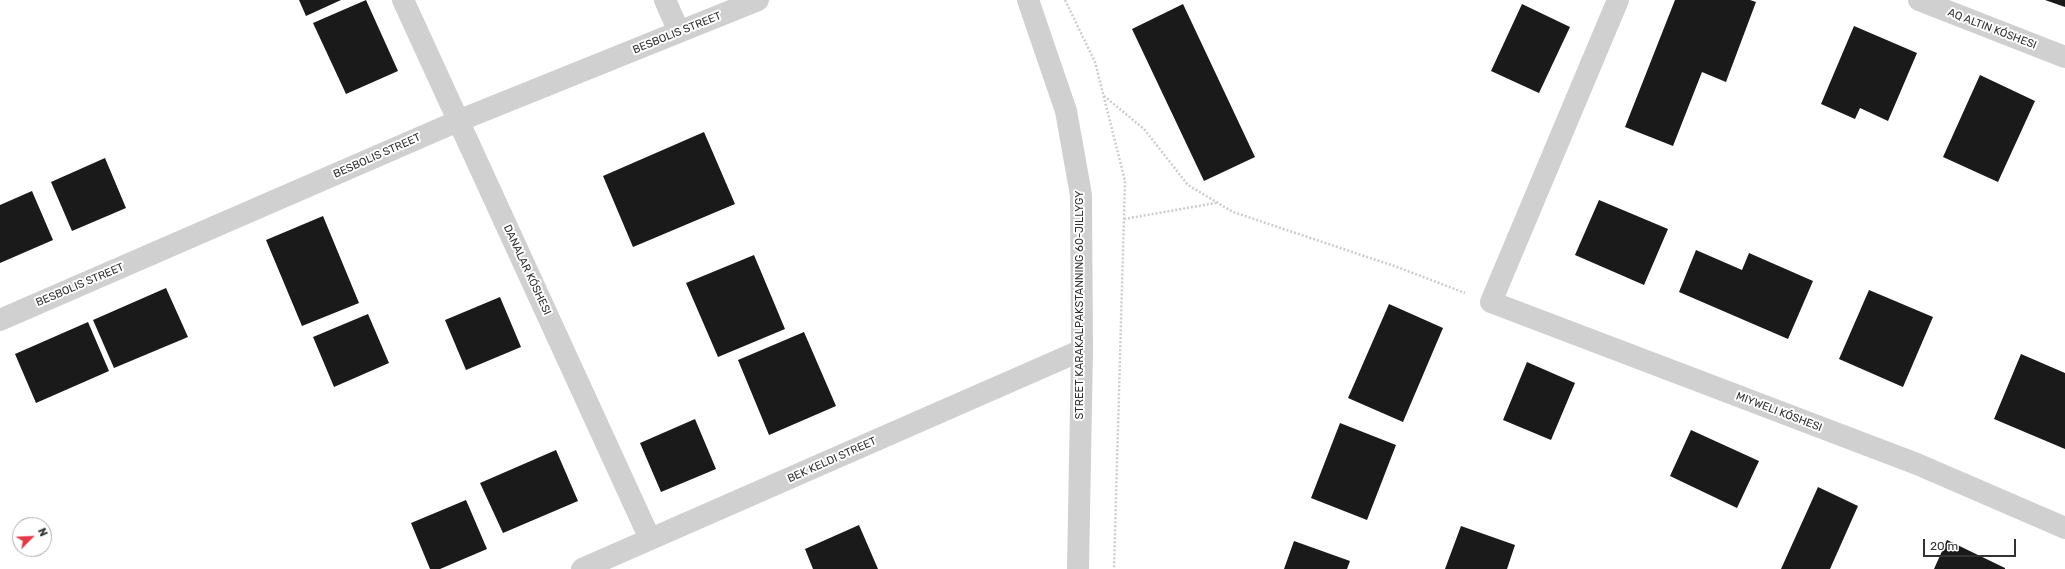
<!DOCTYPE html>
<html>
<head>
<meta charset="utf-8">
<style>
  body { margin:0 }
  #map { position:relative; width:2065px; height:569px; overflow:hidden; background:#fff; font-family:Rubik,sans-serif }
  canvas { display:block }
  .north { position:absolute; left:12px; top:517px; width:40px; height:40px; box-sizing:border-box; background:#fff; border:1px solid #adadad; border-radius:50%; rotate:66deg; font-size:11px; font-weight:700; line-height:16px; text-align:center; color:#333 }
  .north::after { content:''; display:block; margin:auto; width:14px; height:18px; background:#e63946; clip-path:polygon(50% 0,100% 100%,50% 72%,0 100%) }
  .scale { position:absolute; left:1923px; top:539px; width:93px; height:18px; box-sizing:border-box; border:2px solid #333; border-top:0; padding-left:5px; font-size:12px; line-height:14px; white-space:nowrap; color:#333; -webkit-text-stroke:3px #fff; paint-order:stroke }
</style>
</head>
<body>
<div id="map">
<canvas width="2065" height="569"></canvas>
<div class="north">N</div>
<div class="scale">20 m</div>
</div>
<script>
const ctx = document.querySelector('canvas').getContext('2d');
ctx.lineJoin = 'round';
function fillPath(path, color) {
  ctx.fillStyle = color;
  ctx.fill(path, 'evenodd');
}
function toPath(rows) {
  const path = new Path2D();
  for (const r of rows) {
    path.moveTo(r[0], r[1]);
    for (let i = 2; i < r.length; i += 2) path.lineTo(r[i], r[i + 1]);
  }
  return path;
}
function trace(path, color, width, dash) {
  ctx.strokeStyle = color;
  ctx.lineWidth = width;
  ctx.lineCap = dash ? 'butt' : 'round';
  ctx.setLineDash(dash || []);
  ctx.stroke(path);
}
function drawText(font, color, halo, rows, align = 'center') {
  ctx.font = font + ' Rubik,sans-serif';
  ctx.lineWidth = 4;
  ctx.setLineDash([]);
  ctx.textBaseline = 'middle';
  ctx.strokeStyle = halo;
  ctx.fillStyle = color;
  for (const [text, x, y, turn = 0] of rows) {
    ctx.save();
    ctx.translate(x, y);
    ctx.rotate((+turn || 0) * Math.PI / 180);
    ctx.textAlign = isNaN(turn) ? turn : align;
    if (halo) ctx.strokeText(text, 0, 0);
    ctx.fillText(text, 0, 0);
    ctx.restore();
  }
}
fillPath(toPath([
  [299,0,341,0,306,16],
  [366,0,398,71,346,94,313,23],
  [1675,0,1750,0,1756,2,1726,82,1702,72,1673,146,1625,127],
  [2045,0,2065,0,2065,7],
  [1183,4,1255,157,1204,181,1132,29],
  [1522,4,1570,27,1539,93,1491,71],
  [1854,26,1917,53,1888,121,1860,108,1855,119,1821,104],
  [1980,75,2035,101,1998,182,1943,157],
  [704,132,735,204,633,247,603,176],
  [105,158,126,208,72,231,51,182],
  [32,191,53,240,0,263,0,205],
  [1599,200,1668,229,1644,285,1575,255],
  [323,216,359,303,302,326,266,240],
  [1696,250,1742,270,1749,253,1813,281,1788,339,1679,292],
  [754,255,785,329,718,357,686,283],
  [166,288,188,337,114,368,93,320],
  [1869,290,1933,317,1903,387,1839,359],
  [500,297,521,347,466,370,445,320],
  [1389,304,1443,328,1403,422,1348,398],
  [368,314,389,363,334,387,313,337],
  [88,322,109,371,36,403,15,354],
  [804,332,836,406,769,435,738,360],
  [2021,354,2065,373,2065,449,1994,419],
  [1527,362,1575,383,1551,440,1503,420],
  [695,419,716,469,661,492,640,443],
  [1340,423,1396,445,1367,520,1311,498],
  [1691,430,1759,461,1737,508,1670,476],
  [556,450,578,501,503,533,480,483],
  [1818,487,1858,506,1830,569,1781,569],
  [466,500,487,549,440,569,430,569,411,523],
  [859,525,878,569,813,569,805,549],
  [1461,526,1515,545,1507,569,1445,569],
  [1947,540,2005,568,2005,569,1934,569],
  [1294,541,1350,561,1347,569,1284,569]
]), '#1a1a1a');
trace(toPath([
  [1065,0,1095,62,1125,181,1114,569],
  [1104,96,1144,129,1188,185,1233,212,1397,267,1465,293],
  [1124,219,1216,203]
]), '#cdcdcd', 2.5, [2, 2]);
trace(toPath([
  [403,0,650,539],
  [665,0,679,32],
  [1618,0,1491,302,1917,464,2065,528],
  [1919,0,2065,57],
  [0,320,458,121,758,0],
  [582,569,1082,350]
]), '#d0d0d0', 22);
trace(toPath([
  [1028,0,1066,111,1081,195,1082,350,1078,569]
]), '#d0d0d0', 22);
drawText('11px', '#333', '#fff', [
  ["AQ ALTIN KÓSHESI",1992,29,21],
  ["BESBOLIS STREET",677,33,-22],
  ["BESBOLIS STREET",377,156,-24],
  ["DANALAR KÓSHESI",527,270,65],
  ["BESBOLIS STREET",80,285,-23],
  ["STREET KARAKALPAKSTANNING 60-JILLYGY",1080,305,-90],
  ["MIYWELI KÓSHESI",1779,412,21],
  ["BEK KELDI STREET",832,460,-24]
]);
</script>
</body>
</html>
